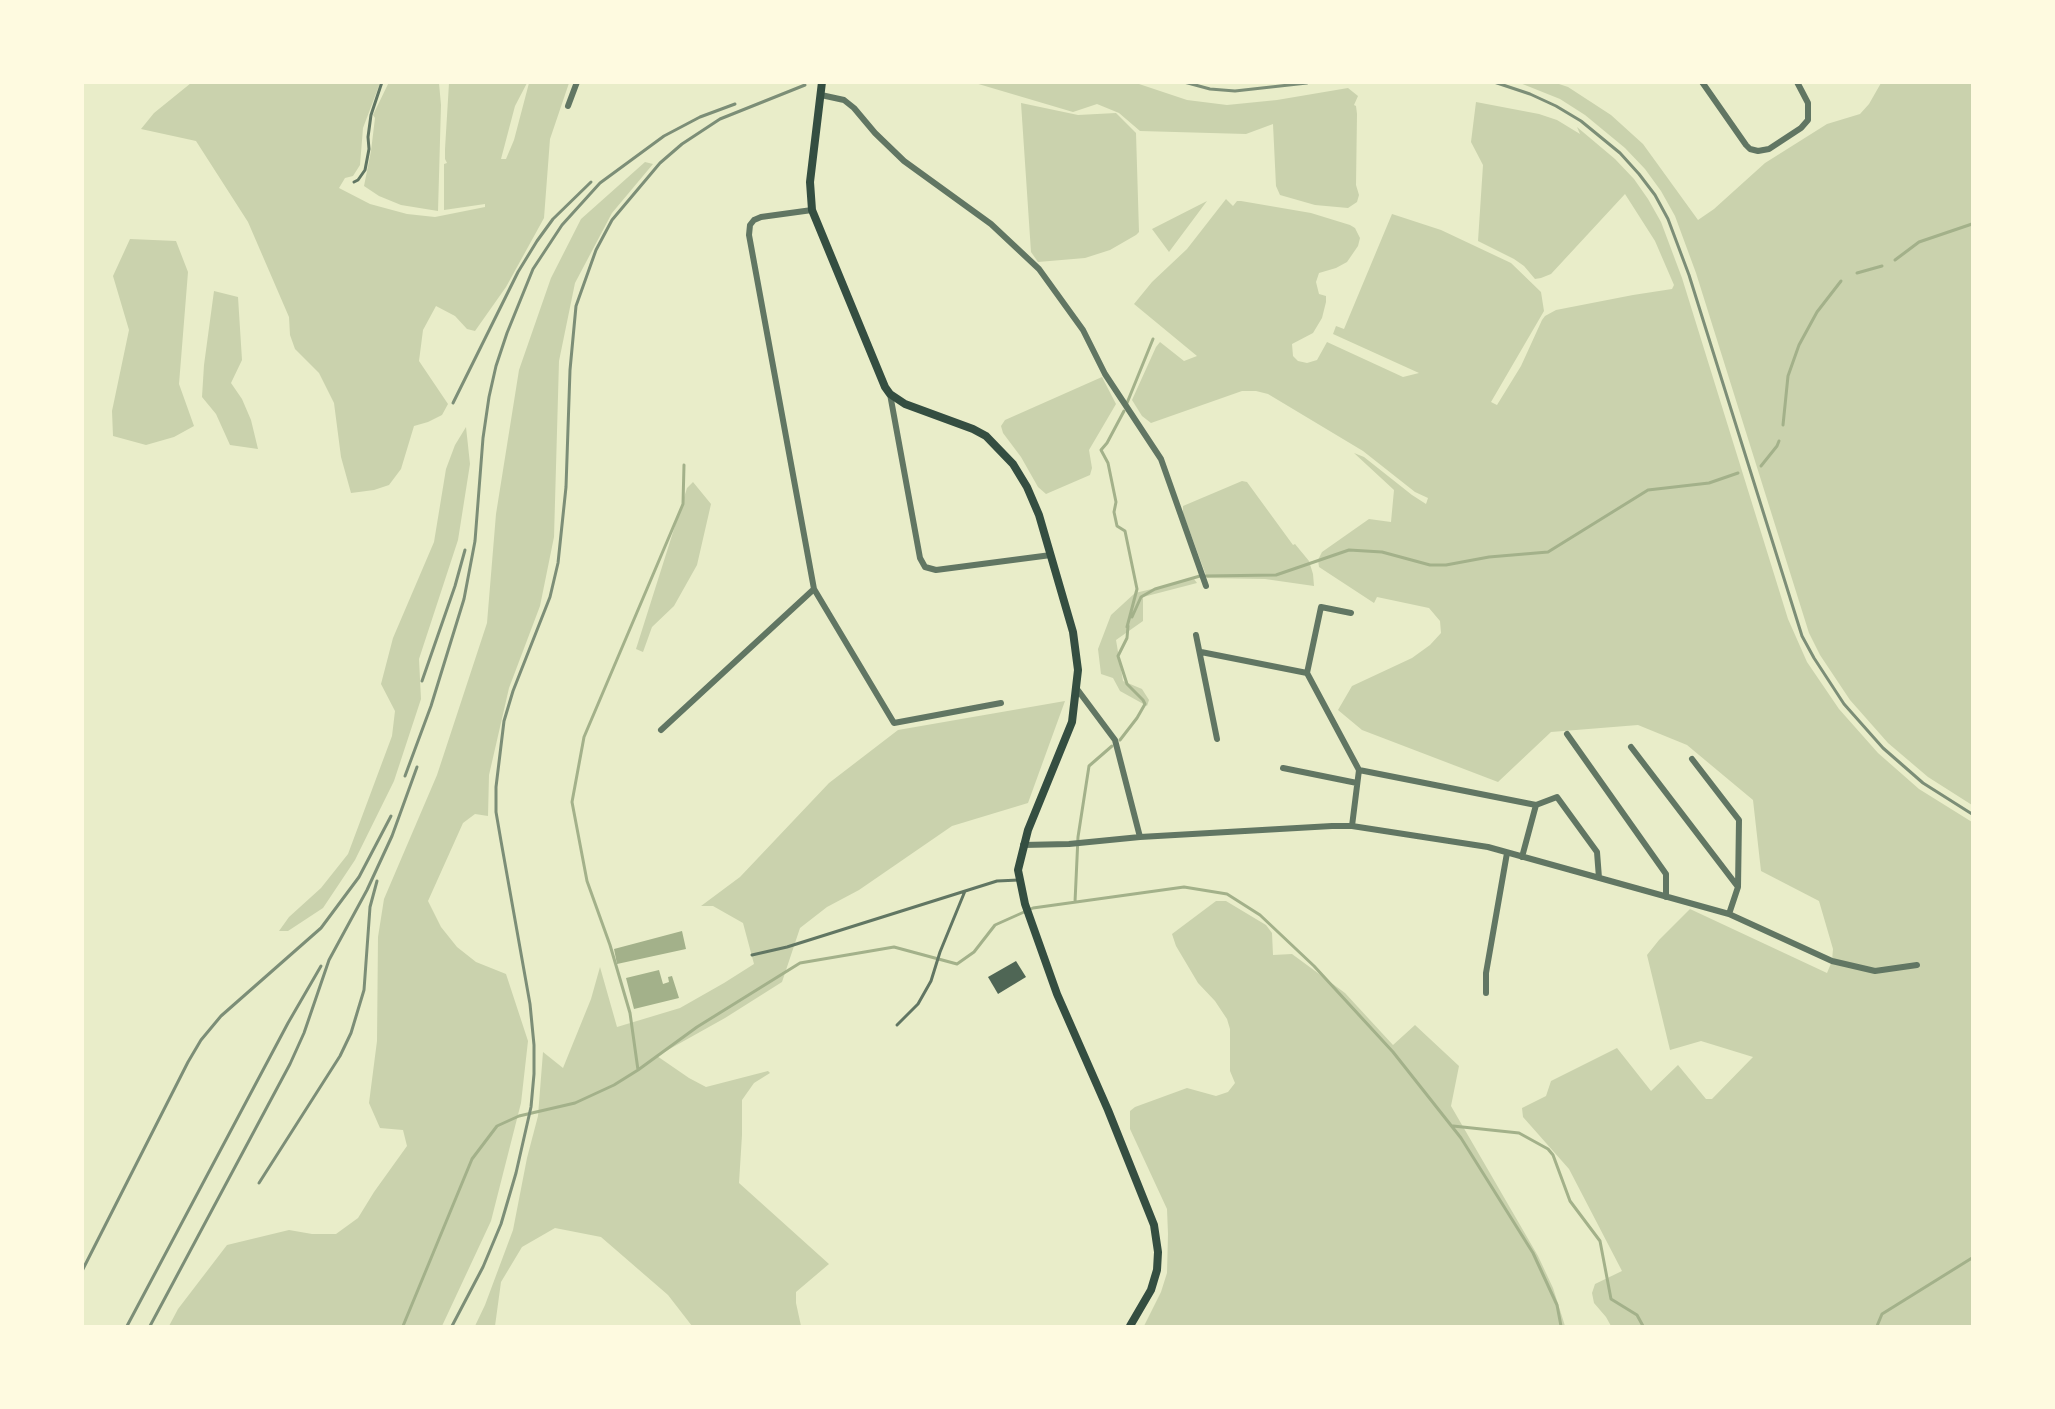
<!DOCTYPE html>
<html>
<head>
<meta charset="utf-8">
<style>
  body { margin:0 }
  #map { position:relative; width:2055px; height:1409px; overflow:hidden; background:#e9edc9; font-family:"Nunito Sans",sans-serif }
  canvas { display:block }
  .frame { position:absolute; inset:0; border:84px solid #fefae0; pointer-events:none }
</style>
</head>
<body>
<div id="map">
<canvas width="2055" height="1409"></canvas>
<div class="frame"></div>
</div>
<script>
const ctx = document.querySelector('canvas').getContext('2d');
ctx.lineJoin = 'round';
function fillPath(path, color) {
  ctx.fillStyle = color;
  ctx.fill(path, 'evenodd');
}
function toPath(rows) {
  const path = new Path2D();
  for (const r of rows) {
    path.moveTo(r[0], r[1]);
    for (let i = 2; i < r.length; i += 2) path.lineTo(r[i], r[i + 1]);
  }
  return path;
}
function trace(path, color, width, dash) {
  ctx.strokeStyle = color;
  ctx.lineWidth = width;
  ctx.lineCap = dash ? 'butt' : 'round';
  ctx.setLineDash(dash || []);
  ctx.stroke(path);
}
fillPath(toPath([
  [389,82,439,83,441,105,438,211,401,205,379,196,364,186,371,151,375,118,373,115],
  [191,83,380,83,363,128,360,165,353,176,345,178,339,188,370,204,407,214,435,217,485,207,485,204,444,210,444,164,447,163,445,159,445,149,449,83,527,83,515,106,501,159,506,159,514,140,529,83,569,83,550,139,544,218,506,287,475,331,467,329,455,316,436,306,423,330,419,361,448,404,442,415,428,422,414,426,401,469,389,485,374,490,351,493,341,457,334,403,319,373,295,349,290,335,289,317,248,222,196,141,141,129,154,113],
  [975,83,1136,83,1187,100,1227,105,1277,100,1348,88,1358,96,1354,105,1356,106,1357,114,1356,185,1359,195,1357,202,1348,208,1315,205,1280,195,1276,186,1273,124,1246,134,1140,131,1119,113,1097,104,1073,112],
  [1520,83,1556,83,1568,87,1611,115,1643,144,1698,220,1714,209,1765,163,1827,124,1860,114,1869,104,1881,83,1972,83,1972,805,1928,777,1888,743,1850,700,1820,655,1809,633,1696,273,1675,216,1661,191,1645,169,1625,148,1585,115,1560,99],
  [1476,102,1539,114,1557,120,1580,134,1577,127,1615,159,1634,179,1648,199,1661,222,1682,278,1788,619,1807,662,1839,709,1878,753,1919,789,1972,822,1972,1326,1611,1326,1606,1317,1594,1303,1592,1293,1595,1284,1622,1271,1569,1169,1523,1117,1522,1108,1546,1096,1551,1081,1617,1048,1651,1091,1678,1065,1706,1099,1712,1099,1753,1057,1701,1041,1670,1050,1647,955,1659,940,1690,909,1827,973,1832,961,1833,949,1819,901,1761,871,1753,800,1687,745,1638,725,1551,732,1498,782,1362,730,1338,710,1352,686,1412,658,1430,645,1441,633,1440,621,1429,608,1377,597,1374,603,1319,567,1318,560,1322,552,1369,519,1391,522,1394,490,1354,453,1364,457,1412,495,1426,504,1428,498,1415,492,1363,451,1268,394,1256,391,1242,391,1151,423,1142,416,1132,400,1156,347,1160,342,1184,361,1197,356,1134,304,1152,282,1187,249,1226,199,1233,206,1237,201,1241,201,1311,213,1350,225,1355,228,1360,238,1358,246,1347,262,1336,268,1319,273,1316,282,1319,294,1326,296,1326,302,1322,318,1313,333,1292,344,1293,356,1298,361,1307,363,1317,360,1327,342,1403,377,1419,373,1333,334,1336,326,1344,329,1392,214,1441,230,1511,263,1541,292,1544,311,1491,402,1497,405,1521,366,1542,320,1545,316,1556,310,1633,295,1672,289,1674,285,1655,241,1625,194,1551,274,1541,278,1535,279,1524,266,1514,259,1478,241,1483,165,1471,142],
  [1021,103,1078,115,1116,113,1136,133,1139,232,1136,235,1110,250,1085,258,1038,262,1031,252],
  [645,162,653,164,612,213,575,283,559,361,554,537,540,606,509,688,489,775,488,816,475,814,463,823,428,901,441,927,457,947,476,962,506,974,528,1041,521,1103,491,1221,442,1326,169,1326,178,1309,227,1245,289,1230,312,1234,336,1234,358,1218,374,1192,407,1146,403,1130,380,1128,369,1103,377,1041,378,937,384,899,437,775,487,623,496,514,519,370,551,278,581,219],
  [1207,201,1169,252,1152,229],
  [130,239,176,241,188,272,179,384,194,426,174,437,146,445,113,436,112,411,129,330,113,276],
  [214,291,238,297,242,360,231,383,242,399,251,420,258,449,230,445,216,414,202,397,204,365],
  [1102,377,1116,404,1089,450,1092,468,1090,475,1046,494,1038,487,1021,457,1003,433,1001,426,1005,420],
  [466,427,470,464,458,540,419,659,421,699,394,781,355,860,323,908,288,931,279,931,289,917,321,888,348,854,392,736,395,711,381,684,393,638,434,542,446,469,455,445],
  [1242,481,1247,482,1293,545,1295,544,1309,561,1313,574,1314,586,1265,579,1207,578,1183,513,1183,506],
  [693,482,711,504,697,565,674,606,652,627,643,652,636,649,687,488],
  [1194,579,1197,583,1143,597,1143,621,1116,640,1123,681,1142,689,1149,700,1147,706,1120,691,1113,678,1101,674,1098,649,1111,615,1135,593],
  [1065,701,1028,803,952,826,859,890,827,907,800,928,782,982,725,1018,657,1056,689,1078,706,1087,768,1071,770,1073,754,1083,742,1100,742,1135,739,1183,829,1264,796,1292,796,1303,801,1326,692,1326,668,1295,601,1237,555,1228,522,1247,501,1282,495,1326,475,1326,485,1305,513,1230,527,1158,538,1116,543,1052,563,1068,591,999,600,967,617,1027,680,1008,724,983,754,964,743,923,713,906,701,906,740,877,829,783,898,730],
  [1216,901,1226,901,1266,925,1272,933,1273,955,1292,954,1345,993,1393,1045,1415,1025,1459,1066,1451,1106,1538,1256,1553,1288,1565,1326,1144,1326,1161,1292,1167,1273,1168,1234,1167,1209,1130,1129,1130,1111,1135,1107,1187,1088,1216,1096,1228,1092,1235,1083,1230,1071,1230,1029,1227,1019,1215,1001,1198,983,1176,946,1172,934]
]), '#cad2ad');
fillPath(toPath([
  [682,931,686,949,617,964,614,949],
  [659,970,663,984,669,982,668,977,672,976,679,998,634,1009,626,978]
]), '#a3b18a');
trace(toPath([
  [1895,260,1919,242,1972,224],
  [1857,273,1882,266],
  [1127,403,1153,339],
  [1124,411,1107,443,1101,450,1108,463,1116,502,1114,512,1117,526,1125,531,1137,589,1127,627],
  [1783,425,1788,376,1799,345,1817,312,1841,281],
  [1761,466,1777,446,1779,441],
  [1205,576,1276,575,1349,550,1382,552,1430,565,1446,565,1489,557,1548,552,1648,490,1709,483,1738,473],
  [1132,617,1141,597,1155,589,1200,576],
  [1120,740,1137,718,1145,704,1143,700,1127,684,1118,656,1127,638,1128,626],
  [1075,902,1078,837,1089,766,1112,746],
  [638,1070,630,1013,610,945,587,881,572,802,584,737,683,504,684,465],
  [1453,1126,1519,1133,1548,1149,1553,1155,1570,1201,1600,1241,1611,1299,1637,1315,1643,1326],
  [403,1326,472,1159,497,1126,519,1116,575,1103,614,1085,638,1070,697,1027,800,963,894,947,957,964,974,952,995,925,1033,908,1184,887,1227,894,1260,915,1314,966,1393,1052,1461,1138,1533,1253,1557,1305,1561,1326],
  [1877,1326,1882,1314,1972,1258]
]), '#a3b18a', 3);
fillPath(toPath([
  [1016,961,1026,977,998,994,988,977]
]), '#4f6655');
trace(toPath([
  [354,182,358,180,365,170,369,149,368,137,371,115,382,82],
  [752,955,787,947,997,881,1019,880],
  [897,1025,918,1004,931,981,940,952,965,891]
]), '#617663', 3);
trace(toPath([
  [1702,82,1746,145,1750,149,1758,151,1769,149,1801,128,1808,120,1808,103,1797,82],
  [821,95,844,100,854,108,875,133,904,161,991,224,1039,269,1083,330,1105,374,1161,459,1206,586],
  [568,106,577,82],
  [812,210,761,217,754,220,750,225,749,235,814,589,894,723,1001,703],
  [890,394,920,558,925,567,936,570,1051,555],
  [1351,613,1321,607,1307,673,1359,770,1352,826],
  [1196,635,1217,739],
  [1201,652,1307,673],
  [1077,689,1115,740,1140,837],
  [661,730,814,589],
  [1567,734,1666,874,1666,897],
  [1631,747,1738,887,1729,914],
  [1692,759,1739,820,1738,887],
  [1283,768,1357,783],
  [1359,770,1536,805,1557,797,1597,852,1599,878],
  [1023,845,1069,844,1140,837,1332,826,1352,826,1488,847,1729,914,1832,961,1875,971,1917,965],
  [1522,857,1536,805],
  [1486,993,1486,973,1507,853]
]), '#617663', 6);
trace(toPath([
  [822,82,810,182,812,210,885,387,890,394,905,404,973,429,986,436,1013,464,1027,487,1039,515,1073,632,1078,670,1072,722,1028,830,1018,870,1025,904,1057,994,1108,1110,1154,1225,1158,1252,1157,1270,1151,1290,1130,1326]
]), '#344e41', 8);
trace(toPath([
  [1184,82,1210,89,1235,91,1307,83],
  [1494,82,1530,94,1556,106,1581,121,1620,153,1639,174,1655,195,1668,219,1689,275,1802,636,1814,658,1844,704,1883,748,1923,783,1972,814],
  [453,403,518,272,537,241,553,219,591,182],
  [422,681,455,586,465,550],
  [405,776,431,706,464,599,475,541,483,438,489,397,496,366,507,333,533,269,562,225,600,183,664,136,700,117,735,104],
  [259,1183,340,1056,351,1033,364,990,370,907,377,881],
  [82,1271,188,1062,201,1040,221,1016,321,928,359,877,391,816],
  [127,1326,288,1023,321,966],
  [150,1326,290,1064,304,1033,329,960,367,890,392,836,417,767],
  [452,1326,483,1267,501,1224,516,1173,531,1107,534,1074,534,1045,530,1004,501,841,496,812,496,787,504,721,513,691,550,597,558,563,566,487,570,370,576,306,596,250,612,220,660,163,682,144,720,119,805,85]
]), '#7c8e77', 3);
</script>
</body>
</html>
